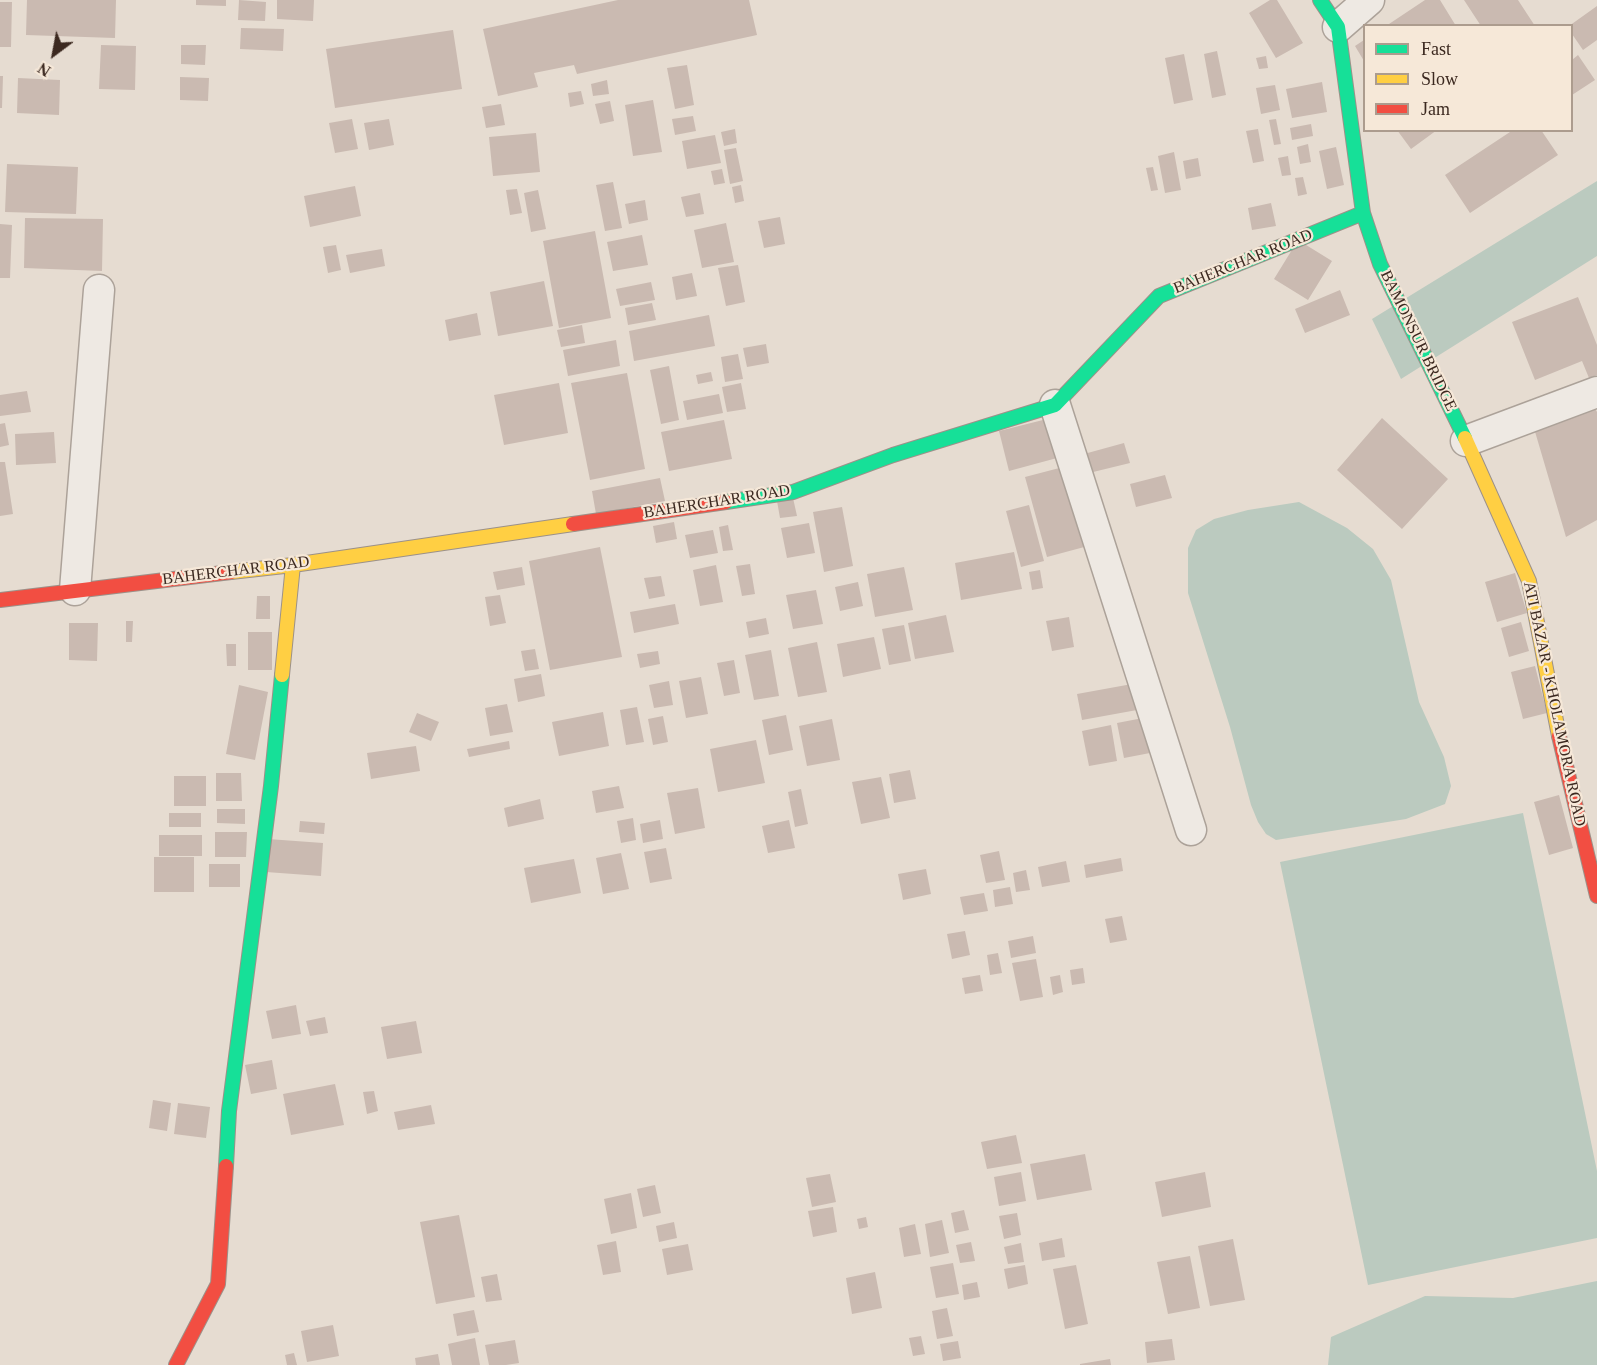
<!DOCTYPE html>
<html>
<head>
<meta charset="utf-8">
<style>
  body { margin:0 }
  #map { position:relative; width:1597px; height:1365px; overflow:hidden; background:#e6dcd1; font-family:"Times New Roman",serif }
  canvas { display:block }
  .legend { position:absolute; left:1363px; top:24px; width:210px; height:108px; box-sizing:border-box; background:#f6e8d8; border:2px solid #ac9c8e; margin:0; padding:8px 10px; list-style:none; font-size:18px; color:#3c2920 }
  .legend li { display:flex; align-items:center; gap:12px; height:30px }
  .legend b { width:30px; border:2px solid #ac9c8e }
  .north { position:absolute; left:24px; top:24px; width:60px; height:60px; -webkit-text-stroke:4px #f6e8d8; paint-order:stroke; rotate:212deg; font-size:16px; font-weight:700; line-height:24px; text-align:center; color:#3c2920 }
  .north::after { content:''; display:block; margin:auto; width:21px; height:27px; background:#3c2920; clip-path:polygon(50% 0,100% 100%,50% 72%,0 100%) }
</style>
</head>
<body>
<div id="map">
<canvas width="1597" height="1365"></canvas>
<ul class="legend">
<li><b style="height:8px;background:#16e098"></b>Fast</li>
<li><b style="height:8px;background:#ffcf43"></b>Slow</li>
<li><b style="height:8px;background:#f24e42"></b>Jam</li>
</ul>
<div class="north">N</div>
</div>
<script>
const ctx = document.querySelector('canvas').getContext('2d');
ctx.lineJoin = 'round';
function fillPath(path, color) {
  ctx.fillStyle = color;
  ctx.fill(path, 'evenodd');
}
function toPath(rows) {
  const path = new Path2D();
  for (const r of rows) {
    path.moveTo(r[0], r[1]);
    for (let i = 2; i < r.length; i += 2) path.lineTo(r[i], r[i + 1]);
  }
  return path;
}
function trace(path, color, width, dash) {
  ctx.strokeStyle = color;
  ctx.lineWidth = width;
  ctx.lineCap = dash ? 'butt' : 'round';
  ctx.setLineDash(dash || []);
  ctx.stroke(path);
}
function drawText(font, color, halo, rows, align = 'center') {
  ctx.font = font + ' "Times New Roman",serif';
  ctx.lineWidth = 4.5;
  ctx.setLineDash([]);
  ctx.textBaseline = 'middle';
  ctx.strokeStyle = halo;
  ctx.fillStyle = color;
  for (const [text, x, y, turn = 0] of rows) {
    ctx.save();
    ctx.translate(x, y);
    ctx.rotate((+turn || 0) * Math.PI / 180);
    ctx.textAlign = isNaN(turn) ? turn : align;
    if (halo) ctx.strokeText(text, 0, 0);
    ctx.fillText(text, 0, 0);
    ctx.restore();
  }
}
fillPath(toPath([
  [1597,181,1597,256,1401,379,1372,319],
  [1299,502,1347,528,1373,549,1391,580,1419,702,1444,757,1451,786,1445,804,1406,819,1276,840,1266,834,1258,822,1251,805,1230,727,1188,593,1188,548,1196,530,1214,519,1248,510],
  [1523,813,1597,1171,1597,1238,1368,1285,1280,862],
  [1597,1281,1597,1365,1328,1365,1331,1337,1425,1296,1513,1298]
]), '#bbcabf');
fillPath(toPath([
  [27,0,116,0,115,38,26,35],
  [196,0,226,0,226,6,196,5],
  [239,0,266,2,265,21,238,20],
  [277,0,314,0,313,21,277,19],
  [618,0,749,0,757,35,577,74,574,65,534,73,538,87,498,96,483,29],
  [1270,0,1277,0,1303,43,1276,58,1249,13],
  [1425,0,1440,0,1456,26,1386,26],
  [1464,0,1518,0,1535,26,1481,26],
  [0,2,12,2,11,47,0,47],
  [1597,6,1597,40,1583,50,1572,34,1572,26,1569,26],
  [241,28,284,29,283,51,240,49],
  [453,30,462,89,335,108,326,49],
  [1364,40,1364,61,1355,46],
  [101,45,136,46,135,90,99,89],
  [181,45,206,45,205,65,181,64],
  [1217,51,1226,95,1212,98,1204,54],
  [1184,54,1193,100,1174,104,1165,58],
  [1578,55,1595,80,1572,95,1572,60],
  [1266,56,1268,68,1259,69,1256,58],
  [687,65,694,105,675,109,667,68],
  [0,76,3,76,2,108,0,108],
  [180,77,209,78,208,101,180,100],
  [18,78,60,80,59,115,17,113],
  [607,80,609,94,593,96,591,84],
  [1322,82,1327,112,1292,118,1286,89],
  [1275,85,1280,110,1261,114,1256,88],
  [581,91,584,104,570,107,568,93],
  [653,100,662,152,633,156,625,105],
  [610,101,614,121,600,124,595,104],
  [501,104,505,125,486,128,482,107],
  [693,116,696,131,675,135,672,119],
  [352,119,358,149,335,153,329,123],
  [389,119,394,145,369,150,364,123],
  [1276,119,1281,144,1274,145,1269,120],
  [1311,124,1313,136,1292,140,1290,128],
  [735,129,737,143,724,146,721,132],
  [1258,129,1264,161,1253,163,1246,131],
  [1397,130,1437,130,1411,149],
  [1513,130,1541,130,1558,155,1470,213,1445,175],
  [536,133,540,172,493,176,489,137],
  [715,135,721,163,687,169,682,141],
  [1308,144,1311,162,1300,164,1297,147],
  [1336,147,1344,185,1327,189,1319,151],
  [736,148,743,181,730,184,724,150],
  [1174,152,1181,190,1165,193,1158,156],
  [1288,156,1291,175,1282,176,1278,158],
  [1198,158,1201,176,1186,179,1183,161],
  [7,164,78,167,76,214,5,212],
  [1153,167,1158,190,1151,191,1146,168],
  [722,169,725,183,714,185,711,171],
  [1303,177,1307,194,1298,196,1295,178],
  [613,182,622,228,605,231,596,185],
  [741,185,744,201,735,203,732,187],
  [355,186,361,216,310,227,304,196],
  [517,189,522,213,510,215,506,190],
  [538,190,546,229,531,232,524,193],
  [700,193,704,214,686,217,681,197],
  [645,200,648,220,629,224,625,204],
  [1271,203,1276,226,1252,230,1248,208],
  [780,217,785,244,764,248,758,221],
  [25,218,103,219,102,271,24,268],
  [726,223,734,262,702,268,694,230],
  [0,224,12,225,10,278,0,278],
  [595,231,611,318,559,328,543,241],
  [642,235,648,265,613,271,607,242],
  [1298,240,1332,261,1308,300,1274,279],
  [336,245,341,270,328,273,323,247],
  [382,249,385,266,350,273,346,255],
  [738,265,745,302,726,306,718,268],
  [692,273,697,296,676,300,672,277],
  [544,281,553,326,498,336,490,292],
  [651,282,655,300,620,306,616,289],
  [1340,290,1350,315,1305,333,1295,309],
  [1578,297,1597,345,1597,375,1589,378,1582,361,1535,380,1512,322],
  [652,303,656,320,628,325,625,308],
  [477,313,481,335,449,341,445,320],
  [709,315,715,346,634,361,629,331],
  [582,325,585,343,561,347,557,330],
  [616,340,620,366,568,376,563,350],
  [766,344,769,363,747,367,743,348],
  [738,354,743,379,725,382,721,357],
  [669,366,679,420,661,424,650,370],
  [711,372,713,381,698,384,696,375],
  [627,373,645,469,590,480,571,383],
  [559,383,568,433,504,445,494,395],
  [741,383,746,409,727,412,722,387],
  [27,391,31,412,0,416,0,395],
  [719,394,723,413,687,420,683,401],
  [1589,397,1597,412,1597,520,1566,537,1531,418],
  [1382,418,1448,479,1402,529,1337,470],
  [1047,419,1057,458,1009,471,999,431],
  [724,420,732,459,669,471,661,432],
  [5,423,9,445,0,447,0,424],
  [54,432,56,463,16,465,15,434],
  [1124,443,1130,463,1089,473,1084,454],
  [0,462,5,462,13,514,0,516],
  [1067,466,1088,546,1047,557,1025,477],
  [1165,475,1172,498,1136,507,1130,484],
  [660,478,665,501,596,514,592,491],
  [793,498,797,516,780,518,777,501],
  [1029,505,1044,561,1021,567,1006,511],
  [842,507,853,566,824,572,813,512],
  [674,522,677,539,656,543,653,526],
  [809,523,815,553,787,558,781,528],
  [728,525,733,550,723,551,719,527],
  [713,530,718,553,690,558,685,535],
  [600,547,622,657,550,670,529,561],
  [1014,552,1022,589,961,600,955,563],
  [750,564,755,594,742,596,736,566],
  [716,565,723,602,700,606,693,570],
  [522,567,525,585,497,590,493,572],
  [904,567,913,610,875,617,867,574],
  [1040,570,1043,588,1032,590,1029,572],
  [1515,573,1527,613,1497,622,1485,582],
  [661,576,665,596,649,599,644,578],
  [858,582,863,606,840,611,835,587],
  [816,590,823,624,793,629,786,595],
  [500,595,506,623,490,626,485,597],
  [257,596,270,596,270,619,256,619],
  [675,604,679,624,634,633,630,612],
  [946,615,954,652,915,659,908,623],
  [1069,617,1074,647,1052,651,1046,621],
  [766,618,769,634,749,638,746,622],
  [126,621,133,621,132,642,126,642],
  [1521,622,1529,651,1509,657,1501,628],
  [69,623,98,623,97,661,69,660],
  [904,625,911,661,889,665,882,629],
  [248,632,272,632,272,670,248,670],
  [874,637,881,669,843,677,837,644],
  [817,642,827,692,798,697,788,648],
  [226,644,236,644,236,666,227,666],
  [535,649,539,669,525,671,521,651],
  [771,650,779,696,754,700,745,655],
  [658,651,660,664,640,668,637,654],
  [734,660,740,693,724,696,717,663],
  [1535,666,1547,713,1523,719,1511,672],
  [541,674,545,696,518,702,514,679],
  [701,677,708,714,686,718,679,681],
  [669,681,673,705,654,708,649,685],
  [1132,684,1137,710,1082,720,1077,694],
  [239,685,268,692,255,760,226,754],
  [507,704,513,732,490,736,485,708],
  [637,707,644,742,626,745,620,710],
  [603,712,609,746,559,756,552,722],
  [417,713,439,722,431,741,409,732],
  [786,715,793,750,769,755,762,720],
  [663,716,668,742,653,745,648,719],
  [1143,718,1150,753,1124,758,1117,723],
  [832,719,840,760,807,766,799,726],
  [1111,725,1117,761,1089,766,1082,731],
  [756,740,765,783,718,792,710,749],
  [509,741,510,749,469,757,467,749],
  [416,746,420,771,371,779,367,753],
  [910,770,916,799,894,803,889,774],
  [216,773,241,773,242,801,216,801],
  [174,776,206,776,206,806,174,806],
  [881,777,890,818,861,824,852,782],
  [619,786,624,808,596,813,592,791],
  [698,788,705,828,675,834,667,793],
  [801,789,808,824,795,827,788,792],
  [1559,795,1573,848,1549,855,1534,802],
  [540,799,544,819,508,827,504,808],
  [217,809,245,809,245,824,217,823],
  [169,813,201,813,201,827,169,827],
  [633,818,636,840,621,843,617,821],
  [660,820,663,839,643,843,640,824],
  [789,820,795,848,768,853,762,826],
  [300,821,325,823,324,834,299,832],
  [215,832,247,832,246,857,215,857],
  [159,835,202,835,202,856,159,856],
  [268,839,323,843,321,876,266,872],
  [666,848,672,879,650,883,644,852],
  [999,851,1005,880,986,883,980,855],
  [621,853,629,889,603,894,596,858],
  [154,857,194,857,194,892,154,892],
  [1121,858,1123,871,1086,878,1084,865],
  [574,859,581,893,531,903,524,868],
  [1066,861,1070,882,1042,887,1038,867],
  [209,864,240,864,240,887,209,887],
  [926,869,931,894,903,900,898,874],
  [1026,870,1030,890,1016,892,1013,873],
  [1010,887,1013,904,995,907,993,890],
  [984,893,988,911,964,915,960,897],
  [1122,916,1127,940,1110,943,1105,919],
  [965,931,970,955,952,959,947,934],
  [1033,936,1036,953,1011,958,1008,941],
  [998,953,1002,973,990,975,987,955],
  [1036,959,1043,997,1020,1001,1012,963],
  [1083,968,1085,983,1072,985,1070,970],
  [980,975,983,991,965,994,962,978],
  [1060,975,1063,992,1053,995,1050,977],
  [296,1005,301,1034,272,1039,266,1011],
  [325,1017,328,1033,310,1036,306,1021],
  [416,1021,422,1053,387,1059,381,1027],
  [272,1060,277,1089,251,1094,245,1065],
  [335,1084,344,1125,291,1135,283,1094],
  [374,1091,378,1111,367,1114,363,1092],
  [153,1100,171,1103,167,1131,149,1128],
  [178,1103,210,1107,206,1138,174,1134],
  [431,1105,435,1124,398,1130,394,1112],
  [1016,1135,1022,1163,987,1169,981,1142],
  [1085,1154,1092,1190,1037,1200,1030,1164],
  [1021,1172,1026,1201,999,1206,994,1177],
  [1205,1172,1211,1207,1162,1217,1155,1182],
  [830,1174,836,1202,812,1207,806,1178],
  [655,1185,661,1213,643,1217,637,1189],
  [631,1193,637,1228,611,1234,604,1199],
  [833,1207,837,1232,813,1237,808,1211],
  [964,1210,969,1230,955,1233,951,1213],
  [1017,1213,1021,1235,1004,1239,999,1216],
  [459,1215,475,1297,436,1304,420,1222],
  [866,1217,868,1227,859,1229,857,1219],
  [942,1220,949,1253,930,1257,925,1224],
  [674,1222,677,1238,659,1242,656,1226],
  [915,1224,921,1254,904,1257,899,1228],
  [1062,1238,1065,1257,1042,1261,1039,1243],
  [1233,1239,1245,1300,1210,1306,1198,1246],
  [616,1241,621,1272,603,1275,597,1245],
  [971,1242,975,1261,960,1263,956,1245],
  [1021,1243,1024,1262,1008,1264,1004,1247],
  [688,1244,693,1270,667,1275,662,1249],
  [1190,1256,1200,1308,1168,1314,1157,1262],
  [953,1263,959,1294,936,1298,930,1267],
  [1025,1265,1028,1284,1008,1289,1004,1269],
  [1076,1265,1088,1324,1065,1329,1053,1269],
  [875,1272,882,1308,852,1314,846,1278],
  [497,1274,502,1300,486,1302,481,1277],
  [977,1282,980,1297,964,1300,962,1285],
  [947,1308,953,1336,937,1339,932,1311],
  [474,1310,479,1332,457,1336,453,1314],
  [333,1325,339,1356,307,1362,301,1331],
  [921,1336,925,1354,913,1356,909,1338],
  [475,1338,480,1365,452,1365,448,1344],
  [1172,1339,1175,1360,1147,1363,1145,1342],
  [515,1340,519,1363,506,1365,489,1365,485,1345],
  [958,1341,961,1358,943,1361,940,1344],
  [294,1353,297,1365,287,1365,285,1355],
  [438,1354,440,1365,416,1365,415,1358],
  [1110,1359,1111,1365,1080,1365,1080,1364]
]), '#cabab1');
const street = toPath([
  [1338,27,1369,0],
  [1055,405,1191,830],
  [1466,441,1597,392],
  [75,590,99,290]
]);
const fast = toPath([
  [1320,0,1338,27,1363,213,1380,264,1465,438],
  [726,502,793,492,893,455,1055,405,1159,296,1363,213],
  [226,1166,229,1111,271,786,282,675]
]);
const slow = toPath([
  [1465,438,1529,581,1559,736],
  [231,572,293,565,573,524],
  [282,675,293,565]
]);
const jam = toPath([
  [573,524,726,502],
  [0,600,231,572],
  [1559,736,1597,896],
  [176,1365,218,1284,226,1166]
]);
trace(street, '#aca299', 33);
trace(fast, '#9c9189', 16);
trace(slow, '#9c9189', 16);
trace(jam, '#9c9189', 16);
trace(street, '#eee9e3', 30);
trace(fast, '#16e098', 14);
trace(slow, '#ffcf43', 14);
trace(jam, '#f24e42', 14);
drawText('16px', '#3c2920', '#f6e8d8', [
  ["BAHERCHAR ROAD",1243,262,-22],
  ["BAMONSUR BRIDGE",1418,341,64],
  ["BAHERCHAR ROAD",717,502,-9],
  ["BAHERCHAR ROAD",236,571,-7],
  ["ATI BAZAR - KHOLAMORA ROAD",1554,704,78]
]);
</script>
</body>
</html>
